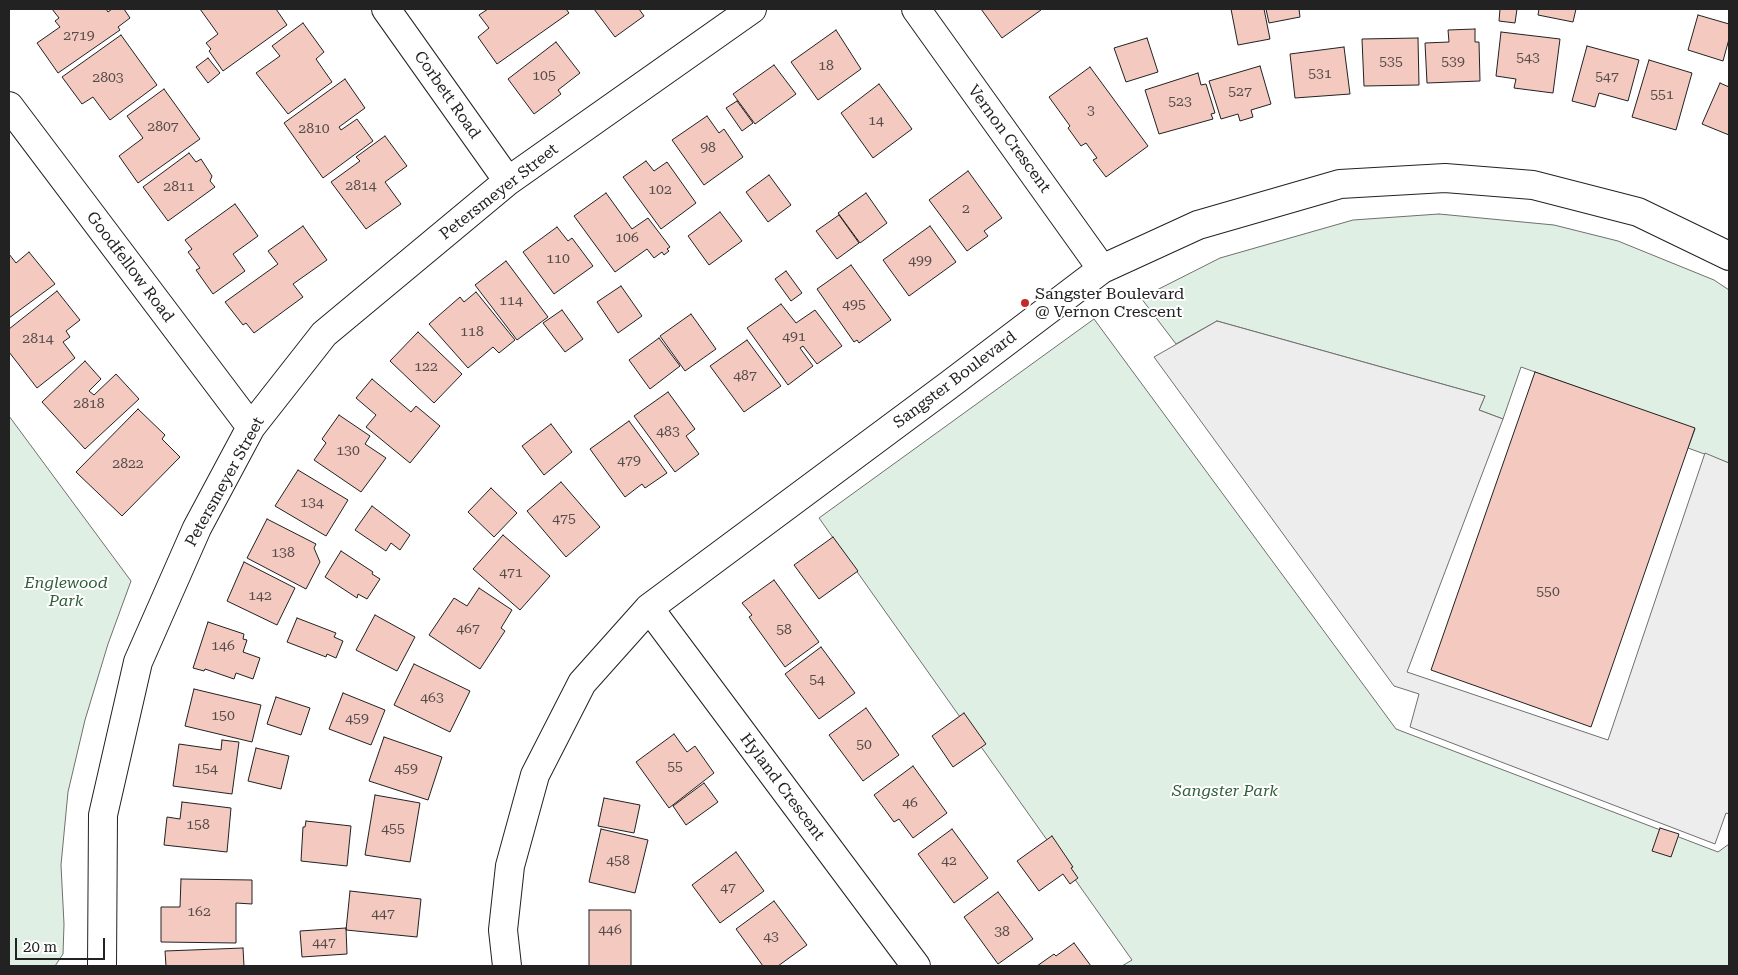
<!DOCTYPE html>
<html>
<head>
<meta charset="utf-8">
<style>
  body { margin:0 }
  #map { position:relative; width:1738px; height:975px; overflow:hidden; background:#fff; font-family:"Roboto Serif",serif }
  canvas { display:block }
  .frame { position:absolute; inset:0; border:10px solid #222; pointer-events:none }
  .scale { position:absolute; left:15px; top:938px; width:90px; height:22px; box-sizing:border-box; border:2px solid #222; border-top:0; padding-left:6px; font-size:15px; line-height:18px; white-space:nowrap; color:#222; -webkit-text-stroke:4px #fff; paint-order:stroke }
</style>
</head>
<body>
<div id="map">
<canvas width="1738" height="975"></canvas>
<div class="frame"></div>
<div class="scale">20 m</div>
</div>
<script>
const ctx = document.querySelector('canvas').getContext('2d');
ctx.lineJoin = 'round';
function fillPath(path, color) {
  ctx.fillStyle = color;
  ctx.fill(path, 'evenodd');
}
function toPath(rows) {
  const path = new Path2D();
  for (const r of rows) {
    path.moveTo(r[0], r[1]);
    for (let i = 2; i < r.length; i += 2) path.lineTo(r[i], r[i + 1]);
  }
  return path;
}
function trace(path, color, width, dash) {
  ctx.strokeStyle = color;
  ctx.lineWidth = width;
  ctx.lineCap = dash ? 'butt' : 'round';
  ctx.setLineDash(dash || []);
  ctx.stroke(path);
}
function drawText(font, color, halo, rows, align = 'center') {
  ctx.font = font + ' "Roboto Serif",serif';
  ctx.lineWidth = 4;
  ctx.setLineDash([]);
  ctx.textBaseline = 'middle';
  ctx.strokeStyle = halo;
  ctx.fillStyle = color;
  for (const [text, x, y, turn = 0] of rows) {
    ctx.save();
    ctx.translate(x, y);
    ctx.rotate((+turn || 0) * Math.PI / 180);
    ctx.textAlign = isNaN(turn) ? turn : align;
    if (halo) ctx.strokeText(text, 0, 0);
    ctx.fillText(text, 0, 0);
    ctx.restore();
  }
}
const green = toPath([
  [1439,214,1554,225,1618,241,1714,280,1729,290,1729,463,1688,448,1695,429,1521,367,1503,419,1479,410,1485,396,1217,321,1176,344,1141,298,1220,258,1353,220,1439,214],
  [1094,319,1396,729,1718,852,1729,844,1729,966,1122,966,1132,960,819,518,1094,319],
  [9,416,131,581,108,644,85,720,68,792,61,865,64,924,63,954,55,966,9,966,9,416]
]);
fillPath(green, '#e0efe3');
trace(green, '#6f6f6f', 1);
const parking = toPath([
  [1217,321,1485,396,1479,410,1503,419,1407,672,1608,740,1705,453,1729,463,1729,814,1726,813,1715,844,1410,727,1419,694,1394,686,1154,357,1217,321]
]);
fillPath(parking, '#ededed');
trace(parking, '#6f6f6f', 1);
const building = toPath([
  [52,9,106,9,108,12,112,9,124,9,130,18,118,27,120,30,58,73,37,43,60,27,55,21,59,18,52,9],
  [200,9,276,9,287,25,223,71,209,51,211,49,206,43,218,34,200,9],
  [488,9,566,9,569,13,497,64,478,37,489,28,479,15,488,9],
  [594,9,639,9,644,16,615,37,594,9],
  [981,9,1040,9,1041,10,1002,38,981,9],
  [1231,9,1264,9,1270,39,1238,45,1231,9],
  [1266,9,1299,9,1300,17,1269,23,1266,9],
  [1500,9,1517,9,1515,23,1499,21,1500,9],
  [1539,9,1576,9,1573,22,1538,15,1539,9],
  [1698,15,1729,24,1729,39,1723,61,1688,50,1698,15],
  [303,23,324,52,316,59,332,82,288,114,256,73,280,56,272,46,303,23],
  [1475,29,1475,42,1479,42,1480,81,1427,83,1425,43,1449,42,1448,30,1475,29],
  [836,30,861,69,818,100,791,62,836,30],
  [1501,32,1560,39,1553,93,1514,88,1516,79,1496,76,1501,32],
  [121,35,157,85,110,120,93,97,82,104,62,77,121,35],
  [1147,38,1158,72,1126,82,1114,48,1147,38],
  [1418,38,1419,85,1364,86,1362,39,1418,38],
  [556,42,580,73,558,90,561,94,534,114,508,79,556,42],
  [1587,46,1639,60,1628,101,1599,93,1595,107,1572,101,1587,46],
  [1344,47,1350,94,1295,98,1290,54,1344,47],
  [208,58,220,73,208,83,196,67,208,58],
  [1649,60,1692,73,1676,130,1632,117,1649,60],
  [774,65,796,94,755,124,733,94,774,65],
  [1260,66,1271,104,1251,110,1253,117,1240,121,1238,114,1221,119,1209,81,1260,66],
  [1090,67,1148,146,1106,177,1093,160,1097,158,1086,143,1081,146,1068,128,1070,126,1049,97,1090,67],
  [1198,73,1201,85,1206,84,1215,113,1211,114,1213,119,1159,134,1145,90,1198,73],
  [345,79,365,108,339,127,341,130,357,119,373,141,323,178,284,123,345,79],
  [1720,83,1729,87,1729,135,1702,124,1720,83],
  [879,84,912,129,873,158,841,113,879,84],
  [164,89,200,139,138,183,119,156,143,138,127,116,164,89],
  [737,101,753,123,742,131,726,108,737,101],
  [707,116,719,133,724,129,743,157,704,185,672,140,707,116],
  [385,136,407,166,385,182,401,204,366,229,331,182,360,161,356,157,385,136],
  [189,153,196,162,201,159,212,176,210,181,215,187,168,221,143,187,189,153],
  [646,161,654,171,667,162,696,203,661,229,623,177,646,161],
  [968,171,1002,218,984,231,988,236,967,251,929,200,968,171],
  [769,175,791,205,768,222,746,192,769,175],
  [606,193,632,229,648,218,670,247,667,249,669,251,664,255,662,252,654,258,647,249,615,272,574,216,606,193],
  [866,193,887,223,860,243,838,213,866,193],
  [235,204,258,236,233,254,245,271,213,294,196,270,200,268,188,252,192,249,185,240,235,204],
  [720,212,742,241,709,265,688,236,720,212],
  [839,215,859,243,837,259,816,231,839,215],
  [303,226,327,260,293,284,303,297,254,333,246,323,243,325,225,302,278,264,268,251,303,226],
  [930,226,956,262,909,296,883,260,930,226],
  [557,227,568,241,572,238,593,266,554,294,523,252,557,227],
  [29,252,55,284,9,318,9,254,16,263,29,252],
  [506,261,548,317,517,340,475,285,506,261],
  [851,265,891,320,859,343,857,340,854,342,817,289,851,265],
  [786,271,802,293,791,301,775,279,786,271],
  [621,286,642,316,618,333,597,302,621,286],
  [57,291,80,320,66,331,70,337,63,342,75,358,37,388,9,352,9,329,57,291],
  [476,292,515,340,499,353,493,347,468,368,429,324,460,297,464,302,476,292],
  [781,304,796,323,815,310,842,346,817,364,803,346,800,348,813,366,788,385,747,328,781,304],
  [562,310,583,339,565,352,543,323,562,310],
  [691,314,716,349,685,371,660,336,691,314],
  [418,332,462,374,434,403,390,361,418,332],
  [659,338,680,366,650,389,629,360,659,338],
  [747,340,781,386,744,412,710,366,747,340],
  [85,361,101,379,89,391,94,395,116,374,139,399,85,449,42,402,85,361],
  [1535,372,1695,428,1591,727,1431,670,1535,372],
  [372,379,411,412,416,406,440,426,410,463,366,427,376,415,356,398,372,379],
  [668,392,695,429,686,436,699,454,675,472,634,416,668,392],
  [138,409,165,435,162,439,180,457,122,516,76,472,138,409],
  [339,415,370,436,365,444,386,458,361,492,314,460,326,443,322,439,339,415],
  [629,421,667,473,645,488,642,484,625,497,590,449,629,421],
  [551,424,572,452,544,475,522,446,551,424],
  [298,470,348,500,326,536,275,506,298,470],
  [561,482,600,527,566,557,527,511,561,482],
  [491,488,517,513,494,537,468,512,491,488],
  [372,506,410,535,400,550,391,543,386,551,355,530,372,506],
  [267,519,316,544,314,548,320,562,306,589,247,558,267,519],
  [503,535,550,576,520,610,473,569,503,535],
  [833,537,858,571,819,599,794,565,833,537],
  [341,551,373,572,372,574,380,579,367,599,358,594,357,598,325,577,341,551],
  [244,562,295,588,277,625,227,601,244,562],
  [774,580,819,642,785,667,749,617,752,615,742,603,774,580],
  [479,588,512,610,501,628,505,631,480,669,429,635,454,598,467,606,479,588],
  [375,615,415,637,397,671,356,650,375,615],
  [297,618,336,633,334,637,343,641,336,658,327,654,326,657,287,642,297,618],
  [208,622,244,634,243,639,247,640,243,652,260,658,253,679,236,673,234,679,205,669,204,671,193,668,208,622],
  [821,647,855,693,819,719,785,674,821,647],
  [414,664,470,691,450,732,394,705,414,664],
  [194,689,261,705,252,742,185,726,194,689],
  [343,693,385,710,371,745,329,729,343,693],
  [276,697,310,708,301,735,267,724,276,697],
  [866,708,899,755,863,781,829,735,866,708],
  [964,713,986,744,953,767,932,736,964,713],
  [674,734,687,752,695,746,714,773,669,808,636,762,674,734],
  [384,737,442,757,428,800,369,781,384,737],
  [222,740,239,742,232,794,173,786,179,744,221,750,222,740],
  [256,748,289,756,281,789,248,781,256,748],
  [913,766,947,813,913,838,899,819,894,822,874,795,913,766],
  [704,783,718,802,686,825,673,806,704,783],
  [375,795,420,803,410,862,365,855,375,795],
  [604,798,640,805,634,833,598,826,604,798],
  [182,802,231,808,227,852,164,845,167,817,180,819,182,802],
  [306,821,351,826,347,866,301,861,303,827,305,827,306,821],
  [1660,828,1679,834,1671,857,1652,851,1660,828],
  [601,829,648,840,635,893,589,882,601,829],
  [952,829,988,878,954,903,918,854,952,829],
  [1052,836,1073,867,1071,868,1078,878,1070,884,1063,874,1039,891,1017,861,1052,836],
  [736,852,764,891,720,923,692,885,736,852],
  [181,879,252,880,252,904,236,903,236,943,161,942,161,907,180,907,181,879],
  [350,891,421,899,417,937,346,930,350,891],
  [998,892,1033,939,998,964,964,917,998,892],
  [774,901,807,945,778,966,763,966,736,929,774,901],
  [589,910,631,910,631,966,589,966,589,910],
  [346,928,347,954,302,957,300,931,346,928],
  [1074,943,1091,966,1037,966,1054,954,1056,956,1074,943],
  [243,948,244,966,166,966,165,951,243,948]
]);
fillPath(building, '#f3c9c0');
trace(building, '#222', 1);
const minor = toPath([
  [386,9,508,181],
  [916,9,1102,269],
  [9,106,251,427],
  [649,608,916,966],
  [102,966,103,815,138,662,197,528,251,427,324,334,508,181,752,9],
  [507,966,503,930,510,866,535,775,582,683,649,608,949,385,1102,269,1198,225,1340,184,1445,178,1533,185,1638,212,1729,256]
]);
trace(minor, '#222', 30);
trace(minor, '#fff', 28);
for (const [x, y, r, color] of [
  [1025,303,5,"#c62828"]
]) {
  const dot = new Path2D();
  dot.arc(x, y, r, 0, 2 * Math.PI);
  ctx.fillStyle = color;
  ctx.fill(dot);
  trace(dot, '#fff', 2);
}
drawText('14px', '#564c4a', null, [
  ["2719",79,36],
  ["543",1528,58],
  ["535",1391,62],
  ["539",1453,62],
  ["18",826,66],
  ["531",1320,74],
  ["105",544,76],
  ["547",1607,77],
  ["2803",108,78],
  ["527",1240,92],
  ["551",1662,95],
  ["523",1180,102],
  ["3",1091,111],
  ["14",876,121],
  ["2807",163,127],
  ["2810",314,129],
  ["98",708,148],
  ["2814",361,186],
  ["2811",179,187],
  ["102",660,190],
  ["2",966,209],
  ["106",627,238],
  ["110",558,259],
  ["499",920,261],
  ["114",511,301],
  ["495",854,305],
  ["118",472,332],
  ["491",794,337],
  ["2814",38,339],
  ["122",426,367],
  ["487",745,376],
  ["2818",89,404],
  ["483",668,432],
  ["130",348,451],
  ["479",629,461],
  ["2822",128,464],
  ["134",312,503],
  ["475",564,519],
  ["138",283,553],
  ["471",511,573],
  ["550",1548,592],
  ["142",260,596],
  ["467",468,629],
  ["58",784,630],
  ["146",223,646],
  ["54",817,680],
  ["463",432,698],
  ["150",223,716],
  ["459",357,719],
  ["50",864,745],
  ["55",675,767],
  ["154",206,769],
  ["459",406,769],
  ["46",910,803],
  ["158",198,825],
  ["455",393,829],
  ["458",618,861],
  ["42",949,861],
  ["47",728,888],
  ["162",199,912],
  ["447",383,914],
  ["446",610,930],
  ["38",1002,932],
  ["43",771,937],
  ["447",324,943]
]);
drawText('16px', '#222', '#fff', [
  ["Corbett Road",447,95,55],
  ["Vernon Crescent",1009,139,54],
  ["Petersmeyer Street",499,192,-38],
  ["Goodfellow Road",130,267,53],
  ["Sangster Boulevard",955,380,-37],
  ["Petersmeyer Street",225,482,-61],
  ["Hyland Crescent",782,787,53]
]);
drawText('16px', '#222', '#fff', [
  ["Sangster Boulevard",1035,294],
  ["@ Vernon Crescent",1035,312]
], 'left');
drawText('italic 16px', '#2f5e38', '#fff', [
  ["Englewood",66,583],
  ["Park",66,601],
  ["Sangster Park",1225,791]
]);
</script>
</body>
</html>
